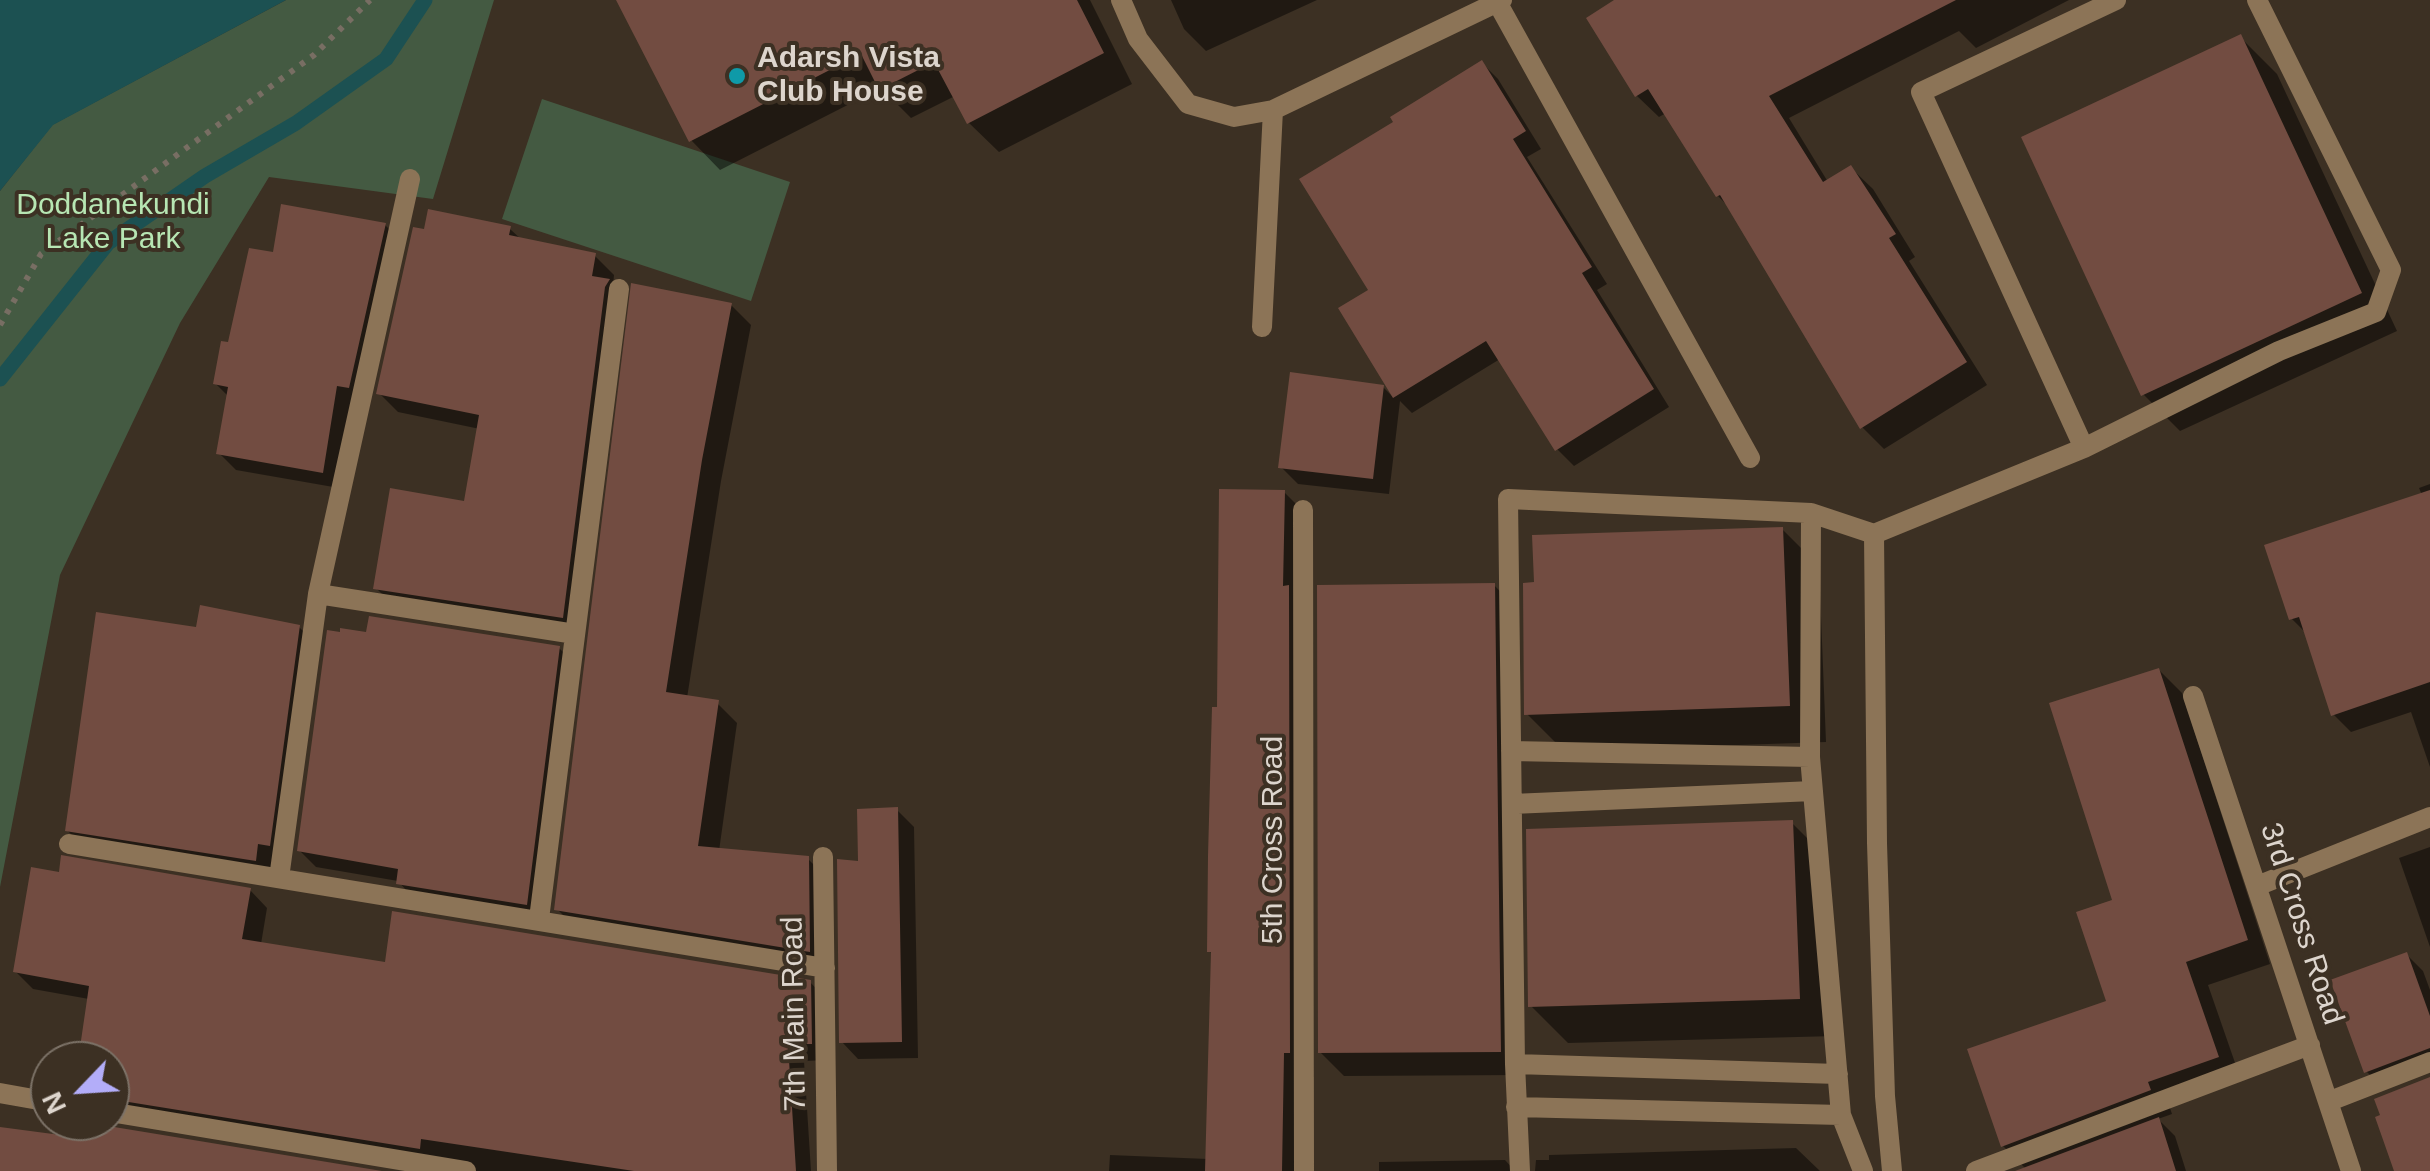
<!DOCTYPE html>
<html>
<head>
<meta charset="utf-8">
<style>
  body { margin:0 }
  #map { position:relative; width:2430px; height:1171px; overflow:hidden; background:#3c3023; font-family:Arial,sans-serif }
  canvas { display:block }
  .north { position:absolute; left:30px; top:1041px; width:100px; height:100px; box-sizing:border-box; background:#3c3023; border:2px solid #7c7267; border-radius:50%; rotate:245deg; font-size:28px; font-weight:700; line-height:40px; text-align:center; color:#ddd5cd }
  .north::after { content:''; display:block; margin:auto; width:35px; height:45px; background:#b3adf9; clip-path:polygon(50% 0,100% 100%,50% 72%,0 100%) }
</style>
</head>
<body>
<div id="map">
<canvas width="2430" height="1171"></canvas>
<div class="north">N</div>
</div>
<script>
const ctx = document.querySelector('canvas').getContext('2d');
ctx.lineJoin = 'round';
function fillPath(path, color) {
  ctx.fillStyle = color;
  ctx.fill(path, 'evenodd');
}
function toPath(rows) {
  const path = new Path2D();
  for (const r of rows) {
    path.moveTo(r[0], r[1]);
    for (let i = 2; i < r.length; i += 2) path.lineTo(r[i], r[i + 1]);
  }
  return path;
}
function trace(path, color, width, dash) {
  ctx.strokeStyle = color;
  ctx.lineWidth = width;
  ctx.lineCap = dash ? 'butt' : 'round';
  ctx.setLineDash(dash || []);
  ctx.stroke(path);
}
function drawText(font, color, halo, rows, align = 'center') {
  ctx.font = font + ' Arial,sans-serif';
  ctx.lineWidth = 8;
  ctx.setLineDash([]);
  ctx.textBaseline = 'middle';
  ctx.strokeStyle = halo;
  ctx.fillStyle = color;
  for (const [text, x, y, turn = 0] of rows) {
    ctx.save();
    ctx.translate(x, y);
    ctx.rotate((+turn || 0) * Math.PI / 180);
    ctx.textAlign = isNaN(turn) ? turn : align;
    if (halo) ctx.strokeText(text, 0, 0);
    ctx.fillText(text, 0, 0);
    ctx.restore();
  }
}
fillPath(toPath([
  [286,0,494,0,433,199,269,177,180,323,60,575,0,887,0,191,52,125],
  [542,99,790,182,751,301,502,219]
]), '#445a42');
fillPath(toPath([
  [0,0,286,0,53,125,0,191]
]), '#1c5152');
fillPath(toPath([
  [635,0,1090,0,1132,84,999,152,969,123,955,96,911,118,881,88,720,170,691,140],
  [1171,0,1317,0,1206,51,1184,29],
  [1619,0,2069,0,1976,48,1959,31,1789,118,1828,182,1851,168,1873,189,1915,257,1909,261,1987,385,1884,449,1862,427,1732,210,1718,196,1666,113,1659,117,1637,96,1589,19],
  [2240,37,2277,74,2397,331,2180,431,2143,394],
  [1482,63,1498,79,1541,149,1527,157,1607,284,1597,290,1669,407,1574,466,1557,449,1500,359,1412,413,1400,401,1389,494,1298,484,1281,467,1383,387,1393,397,1371,291,1396,123],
  [385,225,402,242,339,488,236,470,219,453,229,397,216,384,230,345,275,255],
  [510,229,522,240,595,256,614,275,582,636,395,607,376,588,466,504,480,429,398,412,379,393],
  [731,305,751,325,721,481,687,698,717,703,737,723,719,851,808,859,828,879,829,970,577,929,557,909],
  [2430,484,2430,767,2411,712,2351,732,2333,714,2307,634,2292,619,2422,495,2419,488],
  [1284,492,1309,517,1307,606,1313,613,1314,1077,1308,1077,1306,1171,1109,1171,1110,1155,1208,1159,1214,955,1209,951,1219,710],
  [1782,529,1819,566,1826,742,1564,751,1527,714],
  [1494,585,1518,610,1524,1075,1344,1076,1320,1052],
  [299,627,319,647,275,880,87,851,67,830,198,630],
  [559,648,576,665,543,921,415,900,398,881,316,867,299,850],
  [2159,670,2182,693,2270,964,2208,985,2241,1080,2169,1105,2172,1114,2158,1119,2175,1136,2186,1171,2021,1171,2026,1169,2003,1146,2110,1002,2115,901],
  [897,810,914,827,918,1058,858,1059,842,1042,861,863],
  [1792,823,1829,860,1836,1036,1568,1043,1531,1006],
  [2430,847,2430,947,2399,858],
  [250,890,267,908,261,944,387,965,810,982,827,1000,828,1060,804,1061,811,1171,469,1171,117,1120,113,1129,367,1171,0,1171,0,1130,70,1139,73,1121,110,1121,110,1061,81,1061,89,999,33,989,16,972],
  [2407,955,2423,971,2430,990,2430,1070,2383,1088,2366,1071],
  [1796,1148,1820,1171,1535,1171,1536,1160,1549,1160,1549,1155],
  [1505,1160,1515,1171,1379,1171,1379,1162]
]), '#0007');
trace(toPath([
  [0,379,108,243,205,176,296,123,386,59,425,0]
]), '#1c5152', 15);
fillPath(toPath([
  [616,0,1077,0,1104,53,967,124,934,62,879,90,861,54,689,142],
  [1614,0,1956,0,1769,96,1823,182,1851,165,1896,234,1889,238,1967,362,1860,429,1720,195,1716,197,1648,89,1635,97,1586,18],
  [2241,34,2362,293,2141,396,2021,137],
  [1482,60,1526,131,1513,139,1592,267,1582,273,1654,389,1555,451,1486,341,1393,398,1338,308,1368,290,1299,179,1393,122,1390,117],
  [281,204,386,223,349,388,337,386,323,473,216,454,228,387,213,384,221,341,228,342,249,248,273,252],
  [428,209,511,226,509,235,596,253,592,276,610,279,605,287,563,618,373,589,390,488,464,501,479,415,376,394,413,227,424,229],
  [631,283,732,303,702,460,666,692,719,700,698,846,809,856,810,952,554,910],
  [1290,372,1384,385,1373,479,1278,468],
  [1219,489,1285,490,1283,586,1289,585,1290,1053,1284,1053,1282,1171,1205,1171,1211,952,1207,952,1208,856,1212,707,1217,707],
  [2430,490,2430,682,2331,716,2299,617,2289,620,2264,545],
  [1783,527,1790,706,1524,715,1523,583,1534,582,1532,535],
  [1495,583,1501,1052,1318,1053,1317,585],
  [200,605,300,625,270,846,258,844,256,861,65,831,96,612,196,627],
  [369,616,560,646,527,905,396,884,398,869,297,851,327,630,340,632,340,628,366,632],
  [2159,668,2248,940,2186,962,2219,1057,2148,1082,2151,1090,2001,1147,1967,1049,2106,1001,2076,912,2112,900,2049,703],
  [898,807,902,1042,839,1043,837,859,858,861,857,809],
  [1793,820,1800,999,1528,1007,1526,829],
  [61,855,251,888,242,939,385,962,392,911,811,980,812,1044,788,1044,796,1171,634,1171,421,1139,420,1149,110,1099,110,1061,78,1061,89,986,13,972,31,867,59,872],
  [2407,952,2430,1016,2430,1048,2364,1073,2330,980],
  [2430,1077,2430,1171,2394,1171,2375,1117,2380,1115,2374,1099],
  [2159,1117,2176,1171,2015,1171],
  [70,1121,100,1121,108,1126,382,1171,0,1171,0,1127,68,1136]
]), '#724c41');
trace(toPath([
  [0,325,41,254,314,55,370,0]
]), '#786e63', 6, [5, 8]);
trace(toPath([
  [1121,0,1138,39,1188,104,1234,117,1273,110,1502,0],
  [1497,2,1750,458],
  [1262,327,1273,110],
  [2084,448,1921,92,2116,0],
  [1303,510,1304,1171],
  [1811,513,1810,757,1841,1115,1863,1171],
  [1874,534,1877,843,1885,1096,1892,1171],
  [318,594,575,634],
  [2193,696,2351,1171],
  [1511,751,1810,757],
  [1512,804,1813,791],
  [69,844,825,968],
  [823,857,827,1171],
  [279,878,318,594,410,179],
  [2257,886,2430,817],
  [539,919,619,289],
  [1515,1064,1838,1074],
  [0,1093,50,1102],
  [2330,1101,2430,1062],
  [1516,1107,1841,1115],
  [110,1112,466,1171],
  [1520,1171,1515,1064,1508,499,1811,513,1874,534,2084,448,2279,351,2376,312,2391,270,2257,0],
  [1976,1171,2310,1045]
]), '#8c7457', 20);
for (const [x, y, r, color] of [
  [737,76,10,"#0f9aa8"]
]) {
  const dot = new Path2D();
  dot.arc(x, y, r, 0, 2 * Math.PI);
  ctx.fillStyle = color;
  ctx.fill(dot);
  trace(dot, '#3c3023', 4);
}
drawText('bold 30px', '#ddd5cd', '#3c3023', [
  ["Adarsh Vista",757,59],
  ["Club House",757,93]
], 'left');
drawText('30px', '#b7e6b3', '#3c3023', [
  ["Doddanekundi",113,206],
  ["Lake Park",113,240]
]);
drawText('30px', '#ddd5cd', '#3c3023', [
  ["5th Cross Road",1274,840,-90],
  ["3rd Cross Road",2301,924,72],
  ["7th Main Road",795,1014,-91]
]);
</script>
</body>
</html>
